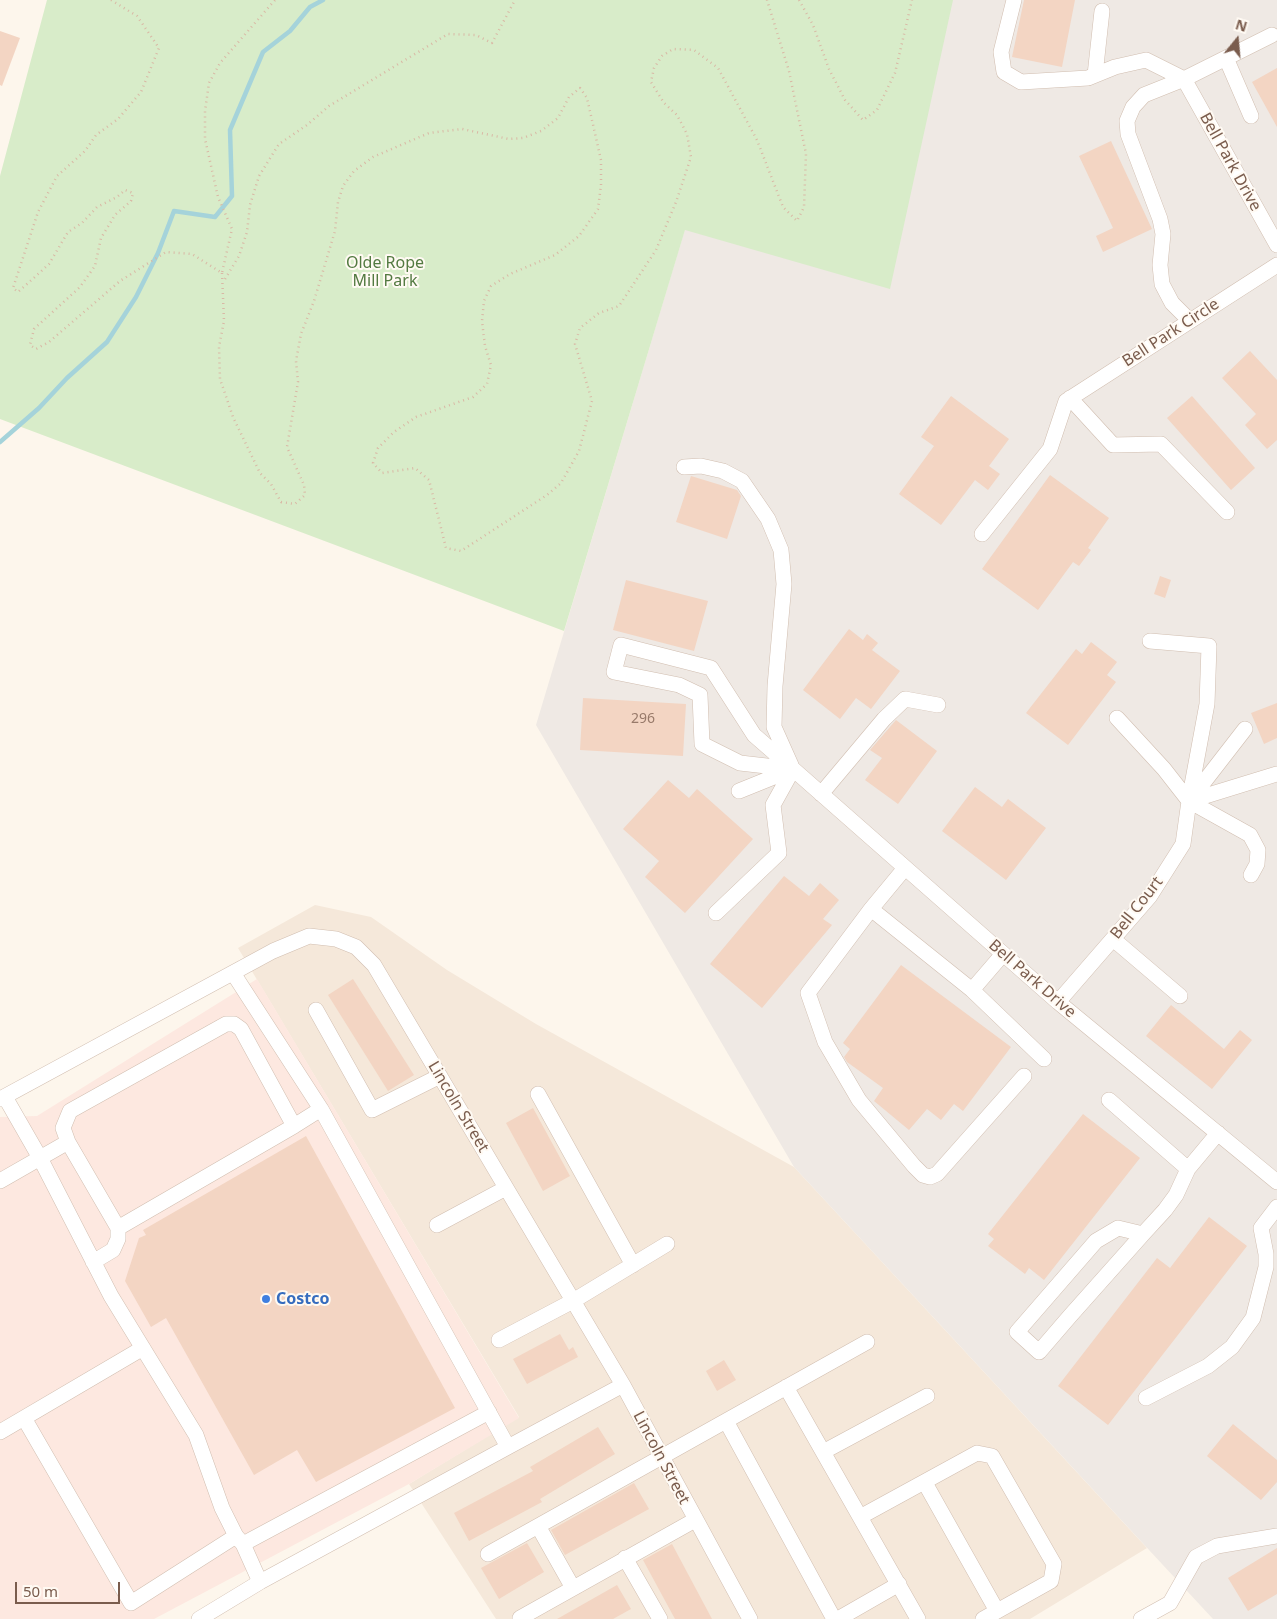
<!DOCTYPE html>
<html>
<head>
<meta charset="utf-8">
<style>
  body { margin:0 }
  #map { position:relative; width:1277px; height:1619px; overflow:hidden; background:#fdf6ec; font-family:"Noto Sans",sans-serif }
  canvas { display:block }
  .north { position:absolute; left:1212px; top:15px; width:50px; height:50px; -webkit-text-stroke:4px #fffaf3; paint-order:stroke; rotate:17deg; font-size:14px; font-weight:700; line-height:20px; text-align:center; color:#7a5c4d }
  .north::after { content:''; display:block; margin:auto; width:18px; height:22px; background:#7a5c4d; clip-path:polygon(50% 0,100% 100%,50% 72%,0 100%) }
  .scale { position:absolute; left:15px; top:1582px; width:105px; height:22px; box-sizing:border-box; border:2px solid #7a5c4d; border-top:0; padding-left:6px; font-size:15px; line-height:18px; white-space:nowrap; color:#7a5c4d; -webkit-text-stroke:4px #fffaf3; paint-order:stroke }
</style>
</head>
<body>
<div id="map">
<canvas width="1277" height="1619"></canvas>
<div class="north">N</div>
<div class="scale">50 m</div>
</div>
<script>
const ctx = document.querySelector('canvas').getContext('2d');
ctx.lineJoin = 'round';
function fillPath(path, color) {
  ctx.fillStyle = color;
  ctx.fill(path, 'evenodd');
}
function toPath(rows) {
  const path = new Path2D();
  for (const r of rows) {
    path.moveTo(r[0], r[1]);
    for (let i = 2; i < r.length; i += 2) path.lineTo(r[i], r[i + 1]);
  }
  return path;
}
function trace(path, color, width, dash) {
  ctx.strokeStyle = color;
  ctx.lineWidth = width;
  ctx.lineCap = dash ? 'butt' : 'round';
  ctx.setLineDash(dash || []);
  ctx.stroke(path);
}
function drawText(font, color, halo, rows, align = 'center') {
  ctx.font = font + ' "Noto Sans",sans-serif';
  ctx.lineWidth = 4;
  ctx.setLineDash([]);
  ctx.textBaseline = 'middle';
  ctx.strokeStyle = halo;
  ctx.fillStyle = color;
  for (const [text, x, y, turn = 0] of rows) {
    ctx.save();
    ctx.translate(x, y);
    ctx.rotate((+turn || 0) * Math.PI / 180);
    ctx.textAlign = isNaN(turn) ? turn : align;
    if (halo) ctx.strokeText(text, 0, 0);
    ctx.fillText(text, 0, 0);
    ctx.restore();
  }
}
fillPath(toPath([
  [315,905,371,917,447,970,536,1024,794,1167,1147,1548,1030,1619,496,1619,409,1484,519,1417,238,948]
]), '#f5e8da');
fillPath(toPath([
  [257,979,519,1418,409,1484,154,1619,0,1619,0,1117,37,1116]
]), '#fde8e0');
fillPath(toPath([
  [941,0,1277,0,1277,1619,1213,1619,794,1167,536,725,731,76]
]), '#efe9e4');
fillPath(toPath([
  [47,0,953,0,890,289,685,230,564,631,0,419,0,176]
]), '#d8ecc9');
trace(toPath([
  [0,442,39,408,67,378,107,342,136,297,158,253,174,211,215,217,232,196,230,130,263,52,290,31,310,7,323,0]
]), '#a5d3da', 4.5);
fillPath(toPath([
  [1024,0,1075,0,1062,67,1012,57],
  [0,31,20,38,2,86,0,85],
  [1277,68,1277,127,1252,82],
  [1111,141,1152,229,1103,252,1096,236,1113,228,1079,156],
  [1250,351,1277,380,1277,440,1267,449,1245,425,1256,414,1222,378],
  [951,396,1009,439,989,466,1000,474,988,490,975,480,941,525,899,494,934,446,921,437],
  [1192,396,1255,468,1231,490,1167,418],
  [1050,475,1109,518,1088,548,1091,550,1079,566,1073,562,1038,610,982,569],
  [691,476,737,490,741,496,727,539,676,522],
  [1160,576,1171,580,1165,598,1154,594],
  [626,580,708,601,694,651,613,630],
  [849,629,863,640,867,634,878,643,872,650,900,671,871,709,856,698,840,719,803,690],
  [1091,642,1117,662,1107,675,1116,682,1068,745,1026,713,1076,649,1082,654],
  [583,698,686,704,683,756,580,750],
  [1277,703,1277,738,1264,744,1251,713],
  [896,720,937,751,898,804,865,780,882,758,870,750],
  [668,780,689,798,697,789,753,839,685,913,645,877,659,861,623,829],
  [975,787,1002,807,1008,799,1046,828,1006,880,942,831],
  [784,876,809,896,820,883,839,900,823,919,832,925,762,1008,710,964],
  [901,965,1011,1047,963,1111,954,1104,941,1120,927,1109,909,1130,874,1101,883,1088,847,1062,844,1057,850,1049,843,1043],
  [353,979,414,1075,388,1091,328,995],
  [1171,1005,1224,1049,1240,1030,1252,1040,1212,1089,1146,1036],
  [533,1108,570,1176,543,1191,506,1123],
  [1083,1114,1140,1158,1044,1280,1029,1268,1025,1274,988,1246,994,1239,988,1234],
  [306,1136,455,1408,316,1482,297,1450,254,1475,166,1318,151,1327,125,1281,139,1238,146,1235,143,1230],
  [1209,1217,1247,1246,1108,1425,1058,1386,1157,1258,1170,1268],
  [560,1334,569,1350,573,1347,578,1357,527,1384,513,1359],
  [724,1360,736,1380,717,1391,706,1371],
  [1233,1424,1277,1460,1277,1482,1261,1500,1207,1456],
  [598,1427,615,1454,540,1499,542,1502,469,1541,454,1513,533,1471,530,1467],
  [634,1483,649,1509,565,1555,551,1530],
  [527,1543,544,1572,499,1599,481,1568],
  [672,1544,712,1619,675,1619,643,1560],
  [1277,1548,1277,1594,1248,1611,1228,1578],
  [617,1585,631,1609,613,1619,557,1619]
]), '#f3d5c3');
const minor = toPath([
  [1014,0,1001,52,1004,72,1021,82,1088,78,1115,67,1146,60,1184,79],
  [1226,58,1251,116],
  [1095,75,1102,11],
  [1184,79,1277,245],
  [1190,321,1172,303,1162,284,1160,265,1163,234,1160,219,1128,134,1127,121,1133,107,1144,95,1184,79,1272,35],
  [1070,398,1113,445,1161,444,1227,512],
  [684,467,701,466,723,471,742,481,768,519,781,550,784,584,775,686,774,727,791,765],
  [982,534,1050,449,1066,401,1277,265],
  [1117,718,1164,769,1189,801,1250,835,1258,850,1257,864,1251,875],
  [793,769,740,763,702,744,700,695,679,685,614,672,621,645,711,668,754,735,793,769,1058,1002,1277,1182],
  [739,791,791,770],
  [821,794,884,719,905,699,938,705],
  [1190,800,1245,729],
  [1189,801,1277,774],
  [905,868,871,909,808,993,825,1042,859,1100,914,1166,923,1175,930,1177,937,1174,1024,1076],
  [871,909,972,990,1003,954],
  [716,913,779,853,773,805,793,769],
  [1113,939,1180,996],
  [233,973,321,1109,508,1447,260,1582],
  [972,990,1044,1059],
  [1058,1002,1150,896,1183,844,1189,801,1207,704,1209,646,1150,641],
  [316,1010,372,1110,440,1076],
  [538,1094,633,1265],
  [5,1097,40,1158,111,1296,196,1435,222,1508,236,1536,243,1544,260,1582,199,1619],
  [0,1099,273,951,309,936,336,939,356,947,374,965,623,1385,750,1619],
  [1109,1100,1188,1169],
  [294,1126,321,1109],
  [68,1142,118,1228],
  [0,1181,68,1142,63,1128,70,1111,226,1024,234,1024,241,1029,294,1126,118,1228,118,1239,113,1250,93,1262],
  [437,1225,506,1188],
  [1143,1234,1118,1228,1096,1241,1017,1332,1039,1352,1070,1316,1143,1234,1165,1210,1176,1195,1188,1169,1218,1133],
  [499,1340,573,1301,667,1244],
  [786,1387,918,1619],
  [1146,1398,1208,1366,1232,1347,1253,1318,1266,1267,1266,1254,1261,1228,1277,1207],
  [24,1418,131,1603,236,1536],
  [726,1421,834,1619],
  [0,1432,143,1348],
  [508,1447,623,1385],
  [823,1452,927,1396],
  [925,1483,997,1611],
  [860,1517,977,1453,992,1456,1054,1564,1051,1581,983,1619],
  [538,1526,573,1588],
  [243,1544,489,1412],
  [488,1554,867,1342],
  [625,1558,660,1619],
  [520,1618,695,1520],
  [838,1619,899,1584],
  [1141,1619,1170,1603,1196,1557,1217,1546,1277,1536]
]);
trace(minor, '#d1beb0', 16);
trace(toPath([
  [111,0,137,16,159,48,141,92,118,119,96,135,85,151,57,176,38,212,13,288,18,292,36,276,49,264,68,232,82,223,97,207,117,197,125,190,133,193,131,201,115,215,101,238,95,266,80,287,34,329,30,345,36,349,49,342,120,281,166,252,192,254,222,273,232,229,218,197,205,139,205,111,209,83,220,63,275,0],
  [799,0,813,25,829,69,845,100,863,120,877,110,895,73,912,0],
  [222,273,224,321,219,347,220,379,233,417,260,473,271,484,281,502,295,504,305,495,304,485,287,447,298,382,296,361,301,334,314,301,335,231,338,202,343,186,354,171,373,157,429,133,462,129,509,139,523,138,541,131,558,118,569,97,580,88,587,98,601,160,601,185,598,209,579,236,555,255,510,274,491,286,484,301,482,321,485,346,491,365,487,384,473,397,416,417,394,432,378,448,373,463,382,473,415,468,429,480,446,548,461,551,547,495,561,483,579,451,592,401,575,344,580,328,599,313,619,306,656,250,676,202,691,157,687,134,677,115,664,103,651,82,654,68,662,56,673,49,694,50,718,68,757,140,783,207,797,221,804,207,806,154,789,71,767,0],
  [225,279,239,256,247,232,250,205,259,176,279,144,307,125,329,106,448,34,476,35,492,43,515,0]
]), '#d9b8a5', 2.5, [1, 4]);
trace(minor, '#fff', 15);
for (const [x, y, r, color] of [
  [266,1299,5,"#3f7fe0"]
]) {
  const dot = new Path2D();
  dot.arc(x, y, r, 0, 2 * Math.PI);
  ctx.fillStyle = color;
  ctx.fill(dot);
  trace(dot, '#fffaf3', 2);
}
drawText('14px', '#987a6a', null, [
  ["296",643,719]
]);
drawText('16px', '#7a5c4d', '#fffaf3', [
  ["Bell Park Drive",1230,162,61],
  ["Bell Park Circle",1171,333,-33],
  ["Bell Court",1137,908,-52],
  ["Bell Park Drive",1032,979,41],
  ["Lincoln Street",458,1107,59],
  ["Lincoln Street",661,1458,62]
]);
drawText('16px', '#537a41', '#fffaf3', [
  ["Olde Rope",385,263],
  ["Mill Park",385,281]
]);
drawText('bold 16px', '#366cbe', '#fffaf3', [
  ["Costco",276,1299]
], 'left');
</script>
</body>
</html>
